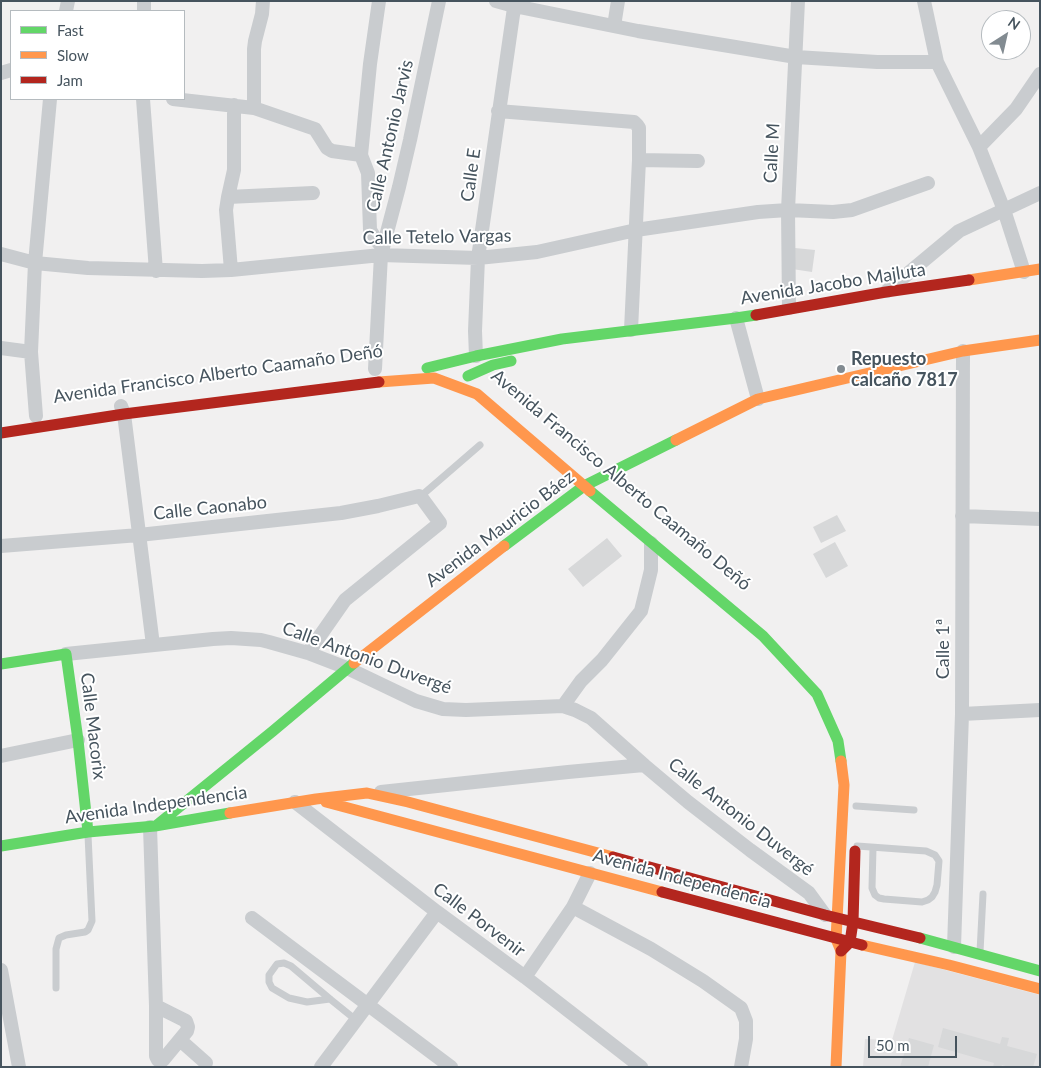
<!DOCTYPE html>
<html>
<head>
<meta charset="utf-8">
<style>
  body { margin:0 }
  #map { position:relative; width:1041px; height:1068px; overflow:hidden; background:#f1f0f0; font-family:Lato,sans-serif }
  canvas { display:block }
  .frame { position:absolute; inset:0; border:2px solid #46545e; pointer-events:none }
  .legend { position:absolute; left:10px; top:10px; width:175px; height:90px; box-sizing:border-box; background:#fff; border:1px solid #b5bbbf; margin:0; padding:6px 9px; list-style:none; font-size:15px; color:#46545e }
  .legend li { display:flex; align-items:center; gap:10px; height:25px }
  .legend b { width:25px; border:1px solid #b5bbbf }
  .north { position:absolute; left:981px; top:10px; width:50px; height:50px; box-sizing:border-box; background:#fff; border:1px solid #b5bbbf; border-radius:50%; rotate:35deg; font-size:14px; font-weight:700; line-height:20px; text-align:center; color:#46545e }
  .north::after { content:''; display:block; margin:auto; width:18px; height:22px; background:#828b91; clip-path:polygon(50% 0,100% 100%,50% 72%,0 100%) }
  .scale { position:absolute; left:868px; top:1036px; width:89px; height:22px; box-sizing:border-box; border:2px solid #46545e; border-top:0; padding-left:6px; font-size:15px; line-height:18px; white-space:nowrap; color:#46545e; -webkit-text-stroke:4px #fff; paint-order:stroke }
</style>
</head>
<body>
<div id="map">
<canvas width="1041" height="1068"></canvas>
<div class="frame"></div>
<ul class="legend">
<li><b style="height:6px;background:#63d668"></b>Fast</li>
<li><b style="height:6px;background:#ff974d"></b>Slow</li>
<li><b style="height:6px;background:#b3261e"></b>Jam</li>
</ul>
<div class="north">N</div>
<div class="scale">50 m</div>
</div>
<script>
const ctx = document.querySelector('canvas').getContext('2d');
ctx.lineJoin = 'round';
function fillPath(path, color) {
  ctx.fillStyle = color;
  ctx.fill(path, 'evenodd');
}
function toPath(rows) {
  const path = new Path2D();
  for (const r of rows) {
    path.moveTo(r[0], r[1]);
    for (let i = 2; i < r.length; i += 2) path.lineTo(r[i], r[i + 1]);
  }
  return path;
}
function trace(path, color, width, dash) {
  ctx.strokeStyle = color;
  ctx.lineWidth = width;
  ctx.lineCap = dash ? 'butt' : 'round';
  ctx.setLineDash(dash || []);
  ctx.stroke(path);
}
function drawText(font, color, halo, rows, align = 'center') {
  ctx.font = font + ' Lato,sans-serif';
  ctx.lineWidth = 4;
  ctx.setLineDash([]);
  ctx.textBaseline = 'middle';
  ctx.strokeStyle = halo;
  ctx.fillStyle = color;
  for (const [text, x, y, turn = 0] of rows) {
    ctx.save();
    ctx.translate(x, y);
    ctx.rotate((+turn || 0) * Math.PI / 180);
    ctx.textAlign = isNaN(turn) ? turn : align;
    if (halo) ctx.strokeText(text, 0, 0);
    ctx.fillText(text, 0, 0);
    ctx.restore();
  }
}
fillPath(toPath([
  [915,962,1040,995,1040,1067,863,1067,865,1039,892,1040]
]), '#e2e1e2');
fillPath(toPath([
  [795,248,815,250,812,272,792,269],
  [837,515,846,531,821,543,813,527],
  [607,538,622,556,583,587,568,569],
  [835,542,848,566,826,578,813,554],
  [943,1028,1000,1044,1002,1037,1009,1038,1007,1046,1037,1054,1033,1067,1009,1067,1002,1065,1001,1067,993,1067,994,1063,938,1047],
  [909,1038,934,1045,928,1067,900,1067]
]), '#d7d8d9');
trace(toPath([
  [421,496,480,445],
  [856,806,914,810],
  [857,846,926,851,935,855,939,861,937,885,935,892,932,897,928,900,922,902,884,899,879,898,875,895,872,888,873,848],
  [980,952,983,894],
  [56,988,56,949,59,938,66,935,85,932,88,930,92,921,88,835],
  [330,999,307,1002,289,998,272,988,269,982,269,975,277,964,284,963,291,966,330,999,356,1020]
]), '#c9cccf', 7);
trace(toPath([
  [379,1,370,64,361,155,368,173,370,230,377,241,383,248],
  [496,1,514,6,638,31,796,57,877,62,937,62],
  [924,1,937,62,979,147,1004,210,1024,272],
  [66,11,68,1],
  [144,11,144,1],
  [614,26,618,1],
  [1,73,11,70],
  [143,99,156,271],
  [173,99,254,108,315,129,327,148,332,151,361,155],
  [254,108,254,49,255,41,262,14,263,1],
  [498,111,634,122,637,125,639,128,639,160,631,330],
  [979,147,1016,109,1040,74],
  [639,160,698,161],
  [228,197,313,193],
  [1,254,35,263,88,268,202,271,231,270,381,255,478,258,537,252,636,230,758,212,788,210,833,212,852,210,928,183],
  [231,270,226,210,228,197,234,170,234,105],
  [887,291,959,231,1040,193],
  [789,308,788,210,798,1],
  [736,318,758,399],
  [1,348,31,352],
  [476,356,475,331,478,258,515,1],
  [375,369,381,255,399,187,410,140,439,1],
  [121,406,124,414,153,645],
  [36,416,31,352,35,263,50,99],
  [962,516,1040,519],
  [1,546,139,535,341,513,378,506,419,496,421,497,440,523,345,600,308,653],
  [66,654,213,639,231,638,261,640,269,642,308,653,347,668,416,701,443,709,466,710,563,706,575,710,591,718,644,765,688,802,750,850,809,893,825,915],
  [563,706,581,681,602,660,641,611,651,570,651,543],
  [962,714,1040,710],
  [1,756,78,740],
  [381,792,568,772,644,765],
  [295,802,437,912,525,977,641,1067],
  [150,827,156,1006,156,1056,158,1060,160,1061,163,1060,187,1031,188,1027,186,1021,156,1006],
  [573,907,651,949,703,981,741,1008,746,1021,746,1039,741,1067],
  [252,918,451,1067],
  [954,947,962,714,963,351],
  [1,970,19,1067],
  [525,977,573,907,590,873],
  [180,1040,206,1063],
  [321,1067,437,912]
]), '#c9cccf', 14);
trace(toPath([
  [427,368,476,356,562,339,736,318,756,315],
  [468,376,493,365,511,361],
  [590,491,763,636,817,694,838,741,841,761],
  [504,546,584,486,676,440],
  [1,664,66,654,78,740,88,832],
  [157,825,273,731,354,663],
  [1,846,88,832,155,826,230,813],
  [920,938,1040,971]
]), '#63d668', 11);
trace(toPath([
  [969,280,1040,269],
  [379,382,434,378,477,394,590,491],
  [676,440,758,399,963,351,1040,340],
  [354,663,504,546],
  [326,802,662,892],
  [230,813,316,799,367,793,408,802,613,857],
  [862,945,949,965,1040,989],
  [836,1067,841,951,836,939,844,785,841,761]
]), '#ff974d', 11);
trace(toPath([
  [756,315,886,292,969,280],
  [1,433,124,414,379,382],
  [613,857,825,915,920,938],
  [662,892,862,945],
  [841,951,850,942,853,922,855,851]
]), '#b3261e', 11);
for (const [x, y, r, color] of [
  [841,369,5,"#828b91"]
]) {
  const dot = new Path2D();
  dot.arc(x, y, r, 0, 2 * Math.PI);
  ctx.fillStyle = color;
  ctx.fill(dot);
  trace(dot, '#fff', 2);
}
drawText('18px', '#46545e', '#fff', [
  ["Calle Antonio Jarvis",390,136,-77],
  ["Calle M",772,153,-87],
  ["Calle E",471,175,-82],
  ["Calle Tetelo Vargas",437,237,-1],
  ["Avenida Jacobo Majluta",833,284,-9],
  ["Avenida Francisco Alberto Caamaño Deñó",218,374,-8],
  ["Avenida Francisco Alberto Caamaño Deñó",621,480,40],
  ["Calle Caonabo",210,508,-6],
  ["Avenida Mauricio Báez",500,529,-37],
  ["Calle 1ª",943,649,-90],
  ["Calle Antonio Duvergé",367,658,20],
  ["Calle Macorix",93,726,83],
  ["Avenida Independencia",156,805,-8],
  ["Calle Antonio Duvergé",741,817,38],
  ["Avenida Independencia",682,879,15],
  ["Calle Porvenir",479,920,37]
]);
drawText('bold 18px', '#46545e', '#fff', [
  ["Repuesto",851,359],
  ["calcaño 7817",851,380]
], 'left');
</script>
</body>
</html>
